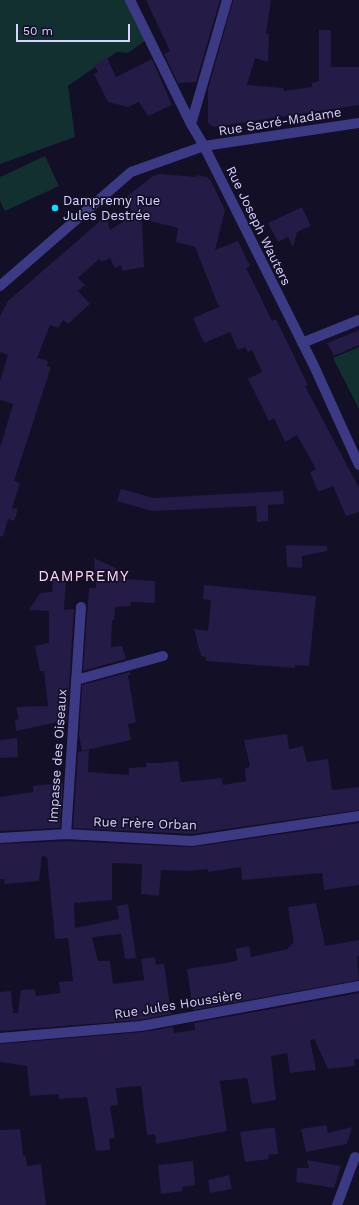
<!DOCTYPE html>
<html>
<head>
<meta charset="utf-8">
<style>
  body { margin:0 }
  #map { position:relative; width:359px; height:1205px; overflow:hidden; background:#130f26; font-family:"Work Sans",sans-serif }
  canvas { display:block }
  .scale { position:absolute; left:16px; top:24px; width:114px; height:18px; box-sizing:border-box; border:2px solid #d9d4ff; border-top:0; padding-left:5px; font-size:12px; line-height:14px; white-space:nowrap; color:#d9d4ff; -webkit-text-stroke:3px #130f26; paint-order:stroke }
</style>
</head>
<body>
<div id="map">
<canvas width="359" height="1205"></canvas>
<div class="scale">50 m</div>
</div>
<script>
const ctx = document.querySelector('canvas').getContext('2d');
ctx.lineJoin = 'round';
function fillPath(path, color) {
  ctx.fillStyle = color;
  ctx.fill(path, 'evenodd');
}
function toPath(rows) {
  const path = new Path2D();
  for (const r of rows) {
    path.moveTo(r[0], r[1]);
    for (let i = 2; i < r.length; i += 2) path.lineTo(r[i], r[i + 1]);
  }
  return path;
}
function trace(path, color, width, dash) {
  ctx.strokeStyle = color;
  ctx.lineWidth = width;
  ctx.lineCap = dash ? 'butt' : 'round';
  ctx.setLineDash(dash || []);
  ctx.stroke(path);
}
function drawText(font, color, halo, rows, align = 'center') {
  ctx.font = font + ' "Work Sans",sans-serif';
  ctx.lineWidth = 3.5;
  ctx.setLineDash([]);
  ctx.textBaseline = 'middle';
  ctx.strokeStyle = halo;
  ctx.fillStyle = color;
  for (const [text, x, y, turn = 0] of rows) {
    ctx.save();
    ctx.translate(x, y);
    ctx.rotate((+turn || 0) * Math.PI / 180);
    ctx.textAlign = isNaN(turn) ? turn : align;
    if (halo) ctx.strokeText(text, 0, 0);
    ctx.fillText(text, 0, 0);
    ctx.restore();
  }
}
fillPath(toPath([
  [0,0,128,0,149,38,128,53,117,52,68,86,75,137,0,164],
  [45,156,59,186,5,211,0,201,0,177],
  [359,347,359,409,333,358]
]), '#12302f');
fillPath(toPath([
  [146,0,220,0,196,82,178,83,164,54,170,51],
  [233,0,271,0,266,34,269,34,268,62,255,58,247,85,283,88,284,91,312,87,312,83,319,81,319,30,331,30,331,67,359,67,359,105,213,127,208,123,208,89],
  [107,58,116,77,152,59,172,105,148,116,139,102,128,107,108,102,94,74,98,72,94,65],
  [160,174,196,177,197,175,207,177,211,181,225,210,215,250,238,241,250,266,246,268,259,294,272,321,276,319,308,385,305,386,359,488,359,512,346,516,333,486,318,492,310,472,316,469,297,435,285,442,274,418,269,421,248,379,262,372,252,350,248,352,245,347,238,350,230,332,204,343,193,318,221,306,218,305,195,247,176,242,178,228,142,219,144,267,122,271,121,265,115,268,110,258,102,262,99,259,78,278,85,285,78,291,90,304,68,324,63,320,58,328,50,325,37,358,46,360,48,362,47,366,51,367,14,481,20,483,12,508,18,509,14,521,8,519,3,537,0,536,0,448,13,404,0,400,0,381,8,355,0,352,0,316,8,301,106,216,110,230,133,215,126,197,153,176],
  [302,207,311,226,297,232,293,247,288,237,278,242,268,223],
  [359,330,359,345,334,356,327,343],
  [121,489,154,498,283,491,284,504,268,505,268,521,257,522,256,506,152,511,117,501],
  [286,545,327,546,327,551,302,556,302,568,287,567],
  [94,558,128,574,125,579,155,581,155,603,131,602,131,606,115,607,114,620,112,620,111,647,122,646,126,659,83,671,89,588,96,588],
  [53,580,66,581,64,610,74,609,67,720,16,731,15,720,19,719,16,707,48,706,44,671,40,671,35,646,49,643,49,611,29,610,40,593,52,592],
  [204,585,316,596,309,666,295,665,295,668,206,661,206,657,201,656,194,629,208,631,211,600,203,599],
  [130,672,131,675,128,675,136,722,128,724,131,740,82,751,79,735,82,685],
  [287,734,289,749,303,746,307,762,328,759,332,790,359,787,359,810,192,834,73,828,78,752,89,750,88,772,129,775,129,768,146,767,146,763,161,763,178,761,181,782,222,778,223,785,246,781,245,769,250,766,244,740],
  [17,738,18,757,0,758,0,740],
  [61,783,63,783,60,828,0,831,0,797,33,792,33,786],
  [359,823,359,885,324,890,322,873,242,880,241,867,208,872,208,869,188,871,161,870,159,896,141,894,142,864,112,863,112,900,74,903,75,928,119,919,117,906,128,904,136,958,125,959,121,934,100,936,92,938,98,961,110,961,113,984,144,980,141,959,155,957,156,965,164,963,171,1014,140,1020,0,1031,0,992,11,991,13,1013,18,1013,21,990,35,989,36,996,60,993,59,982,73,981,68,938,55,939,47,857,42,856,39,881,5,884,4,879,0,879,0,844,66,841,193,847],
  [316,903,325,946,359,940,359,956,357,957,359,980,193,1010,187,969,232,962,238,960,235,949,249,946,251,957,288,949,288,947,292,946,291,944,294,943,288,907],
  [359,993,359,1059,354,1059,355,1066,328,1069,314,1039,310,1040,316,1070,290,1073,287,1053,271,1056,276,1100,252,1104,247,1078,220,1081,227,1131,156,1144,155,1134,147,1135,141,1086,116,1088,118,1105,110,1106,115,1138,109,1139,110,1150,96,1151,87,1097,59,1099,59,1094,30,1096,27,1066,0,1062,0,1044,142,1032,173,1027,174,1033,195,1030,194,1023],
  [326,1125,328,1133,352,1127,347,1144,306,1152,301,1129],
  [269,1128,275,1128,278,1154,268,1155,269,1159,245,1162,240,1132],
  [20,1129,23,1155,26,1157,27,1166,41,1164,46,1205,0,1205,0,1130],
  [307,1160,341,1166,334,1188,296,1182,297,1168,309,1168],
  [193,1161,195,1185,182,1187,183,1191,161,1194,158,1165],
  [229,1175,232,1189,210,1193,208,1180]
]), '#241b47');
trace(toPath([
  [130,0,191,124,204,146,314,366,359,465],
  [191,124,227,0],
  [0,286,131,172,204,146,359,123],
  [302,343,359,320],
  [76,680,163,656],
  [66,834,81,607],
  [0,838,66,834,192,841,359,816],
  [0,1038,141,1026,359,986],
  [337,1205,355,1157]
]), '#3d3a85', 10);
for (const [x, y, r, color] of [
  [55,208,4,"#00e5ff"]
]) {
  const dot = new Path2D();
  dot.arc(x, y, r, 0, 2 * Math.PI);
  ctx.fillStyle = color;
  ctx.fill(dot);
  trace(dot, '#130f26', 1.5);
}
drawText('13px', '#d9d4ff', '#130f26', [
  ["Rue Sacré-Madame",280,122,-9],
  ["Rue Joseph Wauters",258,226,64],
  ["Impasse des Oiseaux",58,756,-86],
  ["Rue Frère Orban",145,824,2],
  ["Rue Jules Houssière",178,1005,-9]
]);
drawText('13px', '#d9d4ff', '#130f26', [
  ["Dampremy Rue",63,201],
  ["Jules Destrée",63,216]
], 'left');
ctx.letterSpacing = '1px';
drawText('15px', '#ffd6f0', '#130f26', [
  ["DAMPREMY",84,577]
]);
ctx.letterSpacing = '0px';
</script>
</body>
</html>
